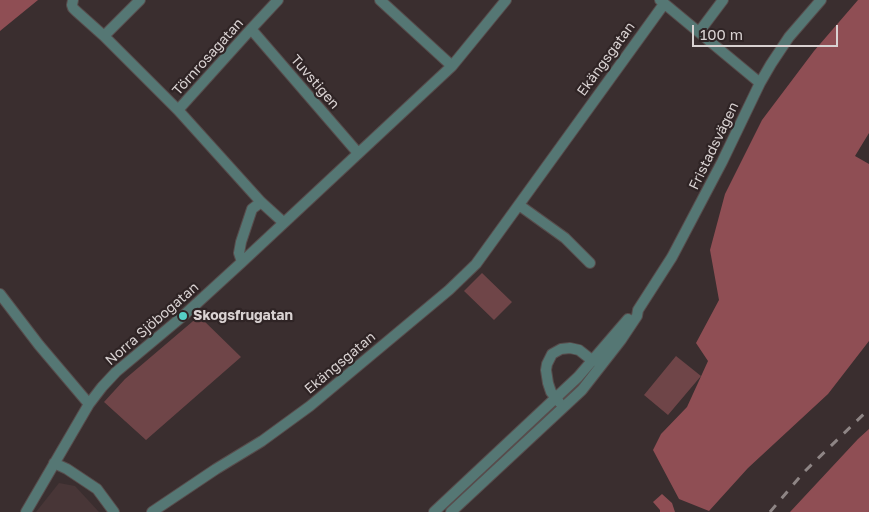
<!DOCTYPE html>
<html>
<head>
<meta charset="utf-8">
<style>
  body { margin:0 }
  #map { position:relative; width:869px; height:512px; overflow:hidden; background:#3a2e2f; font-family:"Golos Text",sans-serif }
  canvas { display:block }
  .scale { position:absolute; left:692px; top:25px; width:146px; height:22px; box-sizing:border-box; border:2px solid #d9d2d2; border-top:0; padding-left:6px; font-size:15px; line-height:18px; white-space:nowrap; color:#d9d2d2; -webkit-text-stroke:4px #2f2425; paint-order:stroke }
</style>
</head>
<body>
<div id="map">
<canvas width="869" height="512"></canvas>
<div class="scale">100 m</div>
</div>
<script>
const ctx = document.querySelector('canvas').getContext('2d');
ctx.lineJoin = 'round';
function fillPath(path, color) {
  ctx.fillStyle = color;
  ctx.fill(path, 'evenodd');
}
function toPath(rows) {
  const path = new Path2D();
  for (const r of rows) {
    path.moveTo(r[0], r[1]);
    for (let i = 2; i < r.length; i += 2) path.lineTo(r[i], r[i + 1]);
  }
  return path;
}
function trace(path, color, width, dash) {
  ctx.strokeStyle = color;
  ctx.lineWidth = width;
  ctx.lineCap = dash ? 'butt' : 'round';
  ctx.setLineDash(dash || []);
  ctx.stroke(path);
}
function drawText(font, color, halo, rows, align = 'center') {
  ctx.font = font + ' "Golos Text",sans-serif';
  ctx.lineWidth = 4.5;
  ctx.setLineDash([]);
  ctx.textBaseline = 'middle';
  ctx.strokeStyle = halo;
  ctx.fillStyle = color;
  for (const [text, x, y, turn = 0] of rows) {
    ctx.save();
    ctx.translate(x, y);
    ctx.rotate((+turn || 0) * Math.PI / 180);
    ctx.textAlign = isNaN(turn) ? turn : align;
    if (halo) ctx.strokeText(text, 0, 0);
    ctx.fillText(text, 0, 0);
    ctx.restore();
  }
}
fillPath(toPath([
  [59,483,75,486,99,512,36,512]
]), '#483637');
fillPath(toPath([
  [482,273,512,302,494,320,464,291],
  [199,316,241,357,146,440,104,402,125,379],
  [676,356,701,376,668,415,644,395]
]), '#6f4548');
fillPath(toPath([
  [0,0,38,0,0,31],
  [858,0,869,0,869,133,855,156,869,164,869,341,828,394,748,468,709,511,679,499,653,450,661,434,687,407,708,361,696,343,719,300,710,250,725,194,762,120,814,51],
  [869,429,869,512,790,512,858,439],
  [662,494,672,503,675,512,660,512,660,510,653,502]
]), '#8f4e54');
const minor = toPath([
  [73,0,72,5,73,8,76,11,104,36,178,110,261,202,283,222],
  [380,0,452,66],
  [660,0,760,83],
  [251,29,358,153],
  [699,32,723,0],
  [104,36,140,0],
  [178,110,251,29,278,0],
  [519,205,565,238,590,263],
  [242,262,239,253,241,242,252,209,261,202],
  [0,294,39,345,89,404],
  [559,402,551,392,548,383,546,370,547,364,552,354,561,349,570,348,579,350,593,361],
  [54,463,67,469,97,489,114,512],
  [26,512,89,404,102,387,116,372,183,316,242,262,452,66,506,0],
  [152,512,216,469,262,441,310,406,449,290,476,264,664,4],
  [434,512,578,377,628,319],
  [451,512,582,390,621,340,637,316,638,310,672,257,722,162,760,83,771,64,789,37,821,0]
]);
trace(minor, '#574c4c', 12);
trace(minor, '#557774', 10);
trace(toPath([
  [770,512,804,472,869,409]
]), '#8e8585', 3, [9, 9]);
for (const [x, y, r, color] of [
  [183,316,5,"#55cec5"]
]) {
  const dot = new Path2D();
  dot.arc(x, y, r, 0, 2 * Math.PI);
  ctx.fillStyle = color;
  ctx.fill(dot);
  trace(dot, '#2f2425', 2);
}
drawText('14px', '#d9d2d2', '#2f2425', [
  ["Törnrosagatan",208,57,-48],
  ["Ekängsgatan",606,59,-54],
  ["Tuvstigen",315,82,49],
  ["Fristadsvägen",714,146,-64],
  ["Norra Sjöbogatan",152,324,-41],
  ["Ekängsgatan",340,363,-40]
]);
drawText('bold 14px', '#d9d2d2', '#2f2425', [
  ["Skogsfrugatan",193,316]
], 'left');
</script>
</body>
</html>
